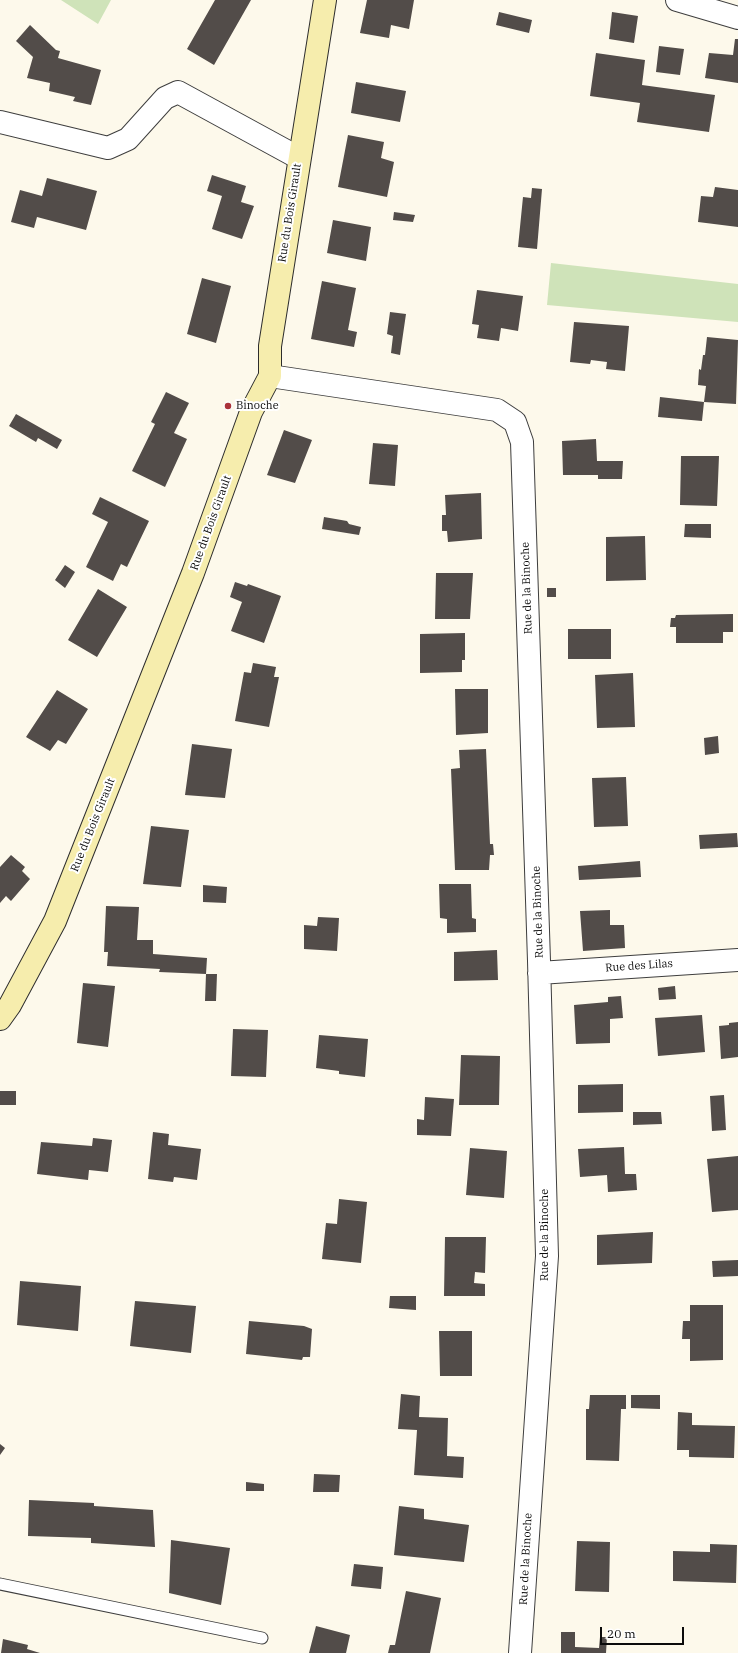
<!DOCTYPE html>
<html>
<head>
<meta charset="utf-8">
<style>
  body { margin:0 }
  #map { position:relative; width:738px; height:1653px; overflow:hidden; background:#fdf9eb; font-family:"IBM Plex Serif",serif }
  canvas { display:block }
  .scale { position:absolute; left:600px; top:1627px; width:84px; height:18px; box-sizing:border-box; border:2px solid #0b0b0b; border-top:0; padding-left:5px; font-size:12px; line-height:14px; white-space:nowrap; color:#0b0b0b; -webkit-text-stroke:3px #fff; paint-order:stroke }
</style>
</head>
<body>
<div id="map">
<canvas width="738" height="1653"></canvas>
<div class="scale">20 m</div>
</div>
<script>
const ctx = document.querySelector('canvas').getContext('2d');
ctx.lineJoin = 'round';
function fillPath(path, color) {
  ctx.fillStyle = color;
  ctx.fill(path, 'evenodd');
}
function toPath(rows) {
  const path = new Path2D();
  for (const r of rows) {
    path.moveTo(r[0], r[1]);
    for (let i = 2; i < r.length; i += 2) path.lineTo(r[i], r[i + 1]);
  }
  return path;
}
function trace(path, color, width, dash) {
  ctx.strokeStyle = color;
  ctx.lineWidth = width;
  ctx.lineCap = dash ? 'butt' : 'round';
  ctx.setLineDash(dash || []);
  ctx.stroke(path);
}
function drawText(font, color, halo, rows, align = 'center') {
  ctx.font = font + ' "IBM Plex Serif",serif';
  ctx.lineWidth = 4;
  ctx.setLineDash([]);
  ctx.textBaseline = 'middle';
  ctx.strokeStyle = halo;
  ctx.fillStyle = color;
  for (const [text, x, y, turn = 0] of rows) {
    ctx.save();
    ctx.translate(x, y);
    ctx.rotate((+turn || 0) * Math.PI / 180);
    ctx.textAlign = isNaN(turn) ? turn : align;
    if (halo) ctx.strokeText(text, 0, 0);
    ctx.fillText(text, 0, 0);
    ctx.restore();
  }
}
fillPath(toPath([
  [61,0,111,0,98,24],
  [551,263,738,284,738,322,547,305]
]), '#cfe3b9');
fillPath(toPath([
  [215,0,251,0,214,65,187,49],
  [367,0,414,0,409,29,391,25,389,38,360,33],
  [499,12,532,20,529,33,496,25],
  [612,12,638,16,634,43,609,39],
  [30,25,56,50,60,51,58,58,101,70,91,105,73,101,75,97,49,91,50,83,27,78,33,57,16,41],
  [735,39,738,39,738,83,705,78,709,53,733,55],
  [659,46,684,49,680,75,656,72],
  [596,53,645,60,642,85,715,95,709,132,637,122,640,103,590,96],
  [356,82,406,91,400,122,351,113],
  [348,135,384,142,381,158,394,162,387,197,338,187],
  [212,175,246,186,241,202,254,206,242,239,212,229,222,196,207,191],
  [47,178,97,191,86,230,37,217,34,228,11,222,20,190,42,196],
  [715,187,738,190,738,227,698,222,701,196,713,197],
  [532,188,542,189,537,249,518,247,523,197,531,198],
  [394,212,415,215,413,222,393,220],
  [333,220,371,227,366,261,327,253],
  [202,278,231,286,216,343,187,334],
  [322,281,356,288,348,330,357,332,354,347,311,339],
  [477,290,523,296,518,331,501,328,499,341,477,338,479,325,472,324],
  [390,312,406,314,400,355,391,353,393,336,387,334],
  [574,322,629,326,625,371,606,369,607,362,591,360,590,364,570,362],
  [707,337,738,340,736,404,704,402,706,386,698,385,699,369,701,370,703,355,705,355],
  [166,392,189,403,174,433,187,439,165,487,132,471,155,424,151,422],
  [660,397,704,402,702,421,658,417],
  [16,414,62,440,57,449,38,438,36,442,9,426],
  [284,430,312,440,295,483,267,475],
  [596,439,597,461,623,461,622,479,598,479,598,475,563,475,562,441],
  [373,443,398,445,395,486,369,484],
  [681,456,719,456,717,506,680,505],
  [481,493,482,539,448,542,447,531,442,531,442,515,446,515,445,495],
  [100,497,149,521,127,567,121,564,113,581,86,567,108,522,92,514],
  [324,517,347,521,349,524,361,527,359,535,322,529],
  [685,524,711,524,711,538,684,537],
  [645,536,646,580,606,581,606,537],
  [65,565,75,572,65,588,55,580],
  [436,573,473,573,470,619,435,619],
  [235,582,247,586,248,584,281,596,264,643,231,631,242,602,230,597],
  [547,588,556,588,556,597,547,597],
  [98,589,127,607,97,657,68,640],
  [733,614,733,632,723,632,723,643,676,643,676,627,670,627,671,618,675,618,676,615],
  [568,629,611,629,611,659,568,659],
  [465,633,465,660,462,660,462,672,420,673,420,634],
  [253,663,276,667,274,677,279,677,269,727,235,721,244,672,251,673],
  [633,673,635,727,597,728,595,675],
  [455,689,488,689,488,733,456,735],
  [57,690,88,709,66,744,58,740,50,751,26,737],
  [718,736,719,753,705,755,704,738],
  [192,744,232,749,225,798,185,795],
  [486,749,490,844,493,844,494,855,490,855,489,870,455,870,451,769,460,768,459,750],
  [626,777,628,826,594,827,592,778],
  [151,826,189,830,181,887,143,884],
  [737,833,738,847,700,849,699,835],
  [11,855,25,867,22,871,30,879,11,901,6,896,0,903,0,867],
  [640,861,641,877,579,880,578,866],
  [439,884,471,884,472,918,476,919,476,932,447,933,447,919,440,918],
  [203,885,227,887,226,903,203,902],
  [106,906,139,907,137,940,153,940,153,954,207,958,206,974,159,972,160,969,107,966,108,952,104,952],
  [610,910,610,925,624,925,625,948,583,951,580,911],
  [318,917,339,918,337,951,304,949,304,925,317,926],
  [497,950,498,980,454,981,454,952],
  [206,974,217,974,216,1001,205,1001],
  [83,983,115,986,108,1047,77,1043],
  [675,986,676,999,659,1000,658,988],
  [621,996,623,1018,610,1019,610,1043,576,1044,574,1005,608,1002,608,997],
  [702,1015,705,1052,658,1056,655,1018],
  [738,1022,738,1057,721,1059,719,1026,729,1025,729,1023],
  [233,1029,268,1030,266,1077,231,1076],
  [319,1035,368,1039,365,1077,339,1074,339,1071,316,1068],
  [461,1055,500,1056,499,1105,459,1105],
  [623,1084,623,1112,578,1113,578,1085],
  [0,1091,16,1091,16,1105,0,1105],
  [724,1095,726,1130,712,1131,710,1096],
  [425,1097,454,1099,451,1136,417,1135,417,1119,424,1120],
  [633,1112,661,1112,662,1124,633,1125],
  [153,1132,169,1134,168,1145,201,1149,197,1180,174,1177,173,1182,148,1179],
  [93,1138,112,1140,108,1172,89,1170,88,1180,37,1174,41,1142,92,1146],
  [624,1147,625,1174,636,1174,637,1190,608,1192,607,1175,580,1177,578,1149],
  [470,1148,507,1151,504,1198,466,1195],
  [738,1156,738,1210,712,1212,707,1159],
  [339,1199,367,1202,361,1263,322,1259,326,1223,337,1224],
  [653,1232,652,1263,597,1265,597,1235],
  [445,1237,486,1237,485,1273,475,1272,474,1283,485,1284,485,1296,444,1296],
  [738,1260,738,1276,713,1277,712,1261],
  [20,1281,81,1286,78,1331,17,1325],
  [390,1296,416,1296,416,1310,389,1308],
  [135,1301,196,1306,191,1353,130,1346],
  [690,1305,723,1305,723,1360,690,1361,690,1339,682,1339,683,1321,690,1321],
  [249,1321,304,1326,312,1329,310,1357,303,1357,302,1360,246,1354],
  [439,1331,472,1331,472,1376,440,1376],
  [401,1394,420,1396,419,1417,448,1418,447,1456,464,1457,463,1478,414,1475,417,1430,398,1429],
  [590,1395,626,1395,626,1409,621,1409,619,1461,586,1460,586,1409,589,1409],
  [631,1395,660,1395,660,1409,631,1408],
  [678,1412,692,1413,692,1425,735,1426,734,1458,689,1457,689,1450,677,1450],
  [0,1444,5,1448,0,1455],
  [314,1474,340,1475,339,1492,313,1492],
  [246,1482,264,1484,264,1491,246,1491],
  [29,1500,94,1503,94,1506,153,1510,155,1547,91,1543,91,1538,28,1536],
  [399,1506,424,1509,424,1519,469,1525,464,1562,394,1555],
  [171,1540,230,1548,221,1605,169,1593],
  [577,1541,610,1542,609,1592,575,1591],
  [710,1544,737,1545,736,1583,673,1581,673,1551,710,1552],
  [354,1564,383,1567,381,1589,351,1586],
  [406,1591,441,1598,430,1653,388,1653,390,1645,395,1645],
  [316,1626,350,1635,346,1653,309,1653],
  [561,1632,575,1632,575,1647,599,1648,600,1637,607,1637,606,1653,561,1653],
  [3,1639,28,1645,27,1649,40,1653,1,1653]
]), '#524c49');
const lane = toPath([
  [0,1584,262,1638]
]);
const street = toPath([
  [677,0,738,18],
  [0,122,108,148,128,139,165,98,178,92,299,158],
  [270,376,497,410,515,422,522,442,539,961,547,1256,520,1653],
  [539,973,738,960]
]);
const secondary = toPath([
  [0,1019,10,1005,55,921,193,573,251,412,270,376,270,346,325,0]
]);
trace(lane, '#3e3e3e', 13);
trace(street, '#3e3e3e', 24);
trace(secondary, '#2d2d2d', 24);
trace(lane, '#fff', 11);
trace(street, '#fff', 22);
trace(secondary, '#f6edad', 22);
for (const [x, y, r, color] of [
  [228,406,4,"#aa333a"]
]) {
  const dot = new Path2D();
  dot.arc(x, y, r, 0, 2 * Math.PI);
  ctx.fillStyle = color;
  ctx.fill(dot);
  trace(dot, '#fff', 1.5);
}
drawText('11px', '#0b0b0b', '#fff', [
  ["Rue du Bois Girault",290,213,-81],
  ["Rue du Bois Girault",211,523,-70],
  ["Rue de la Binoche",527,588,-92],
  ["Rue du Bois Girault",93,825,-68],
  ["Rue de la Binoche",538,912,-92],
  ["Rue des Lilas",639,966,-4],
  ["Rue de la Binoche",545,1235,-90],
  ["Rue de la Binoche",526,1559,-87]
]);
drawText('11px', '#0b0b0b', '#fff', [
  ["Binoche",236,406]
], 'left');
</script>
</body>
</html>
